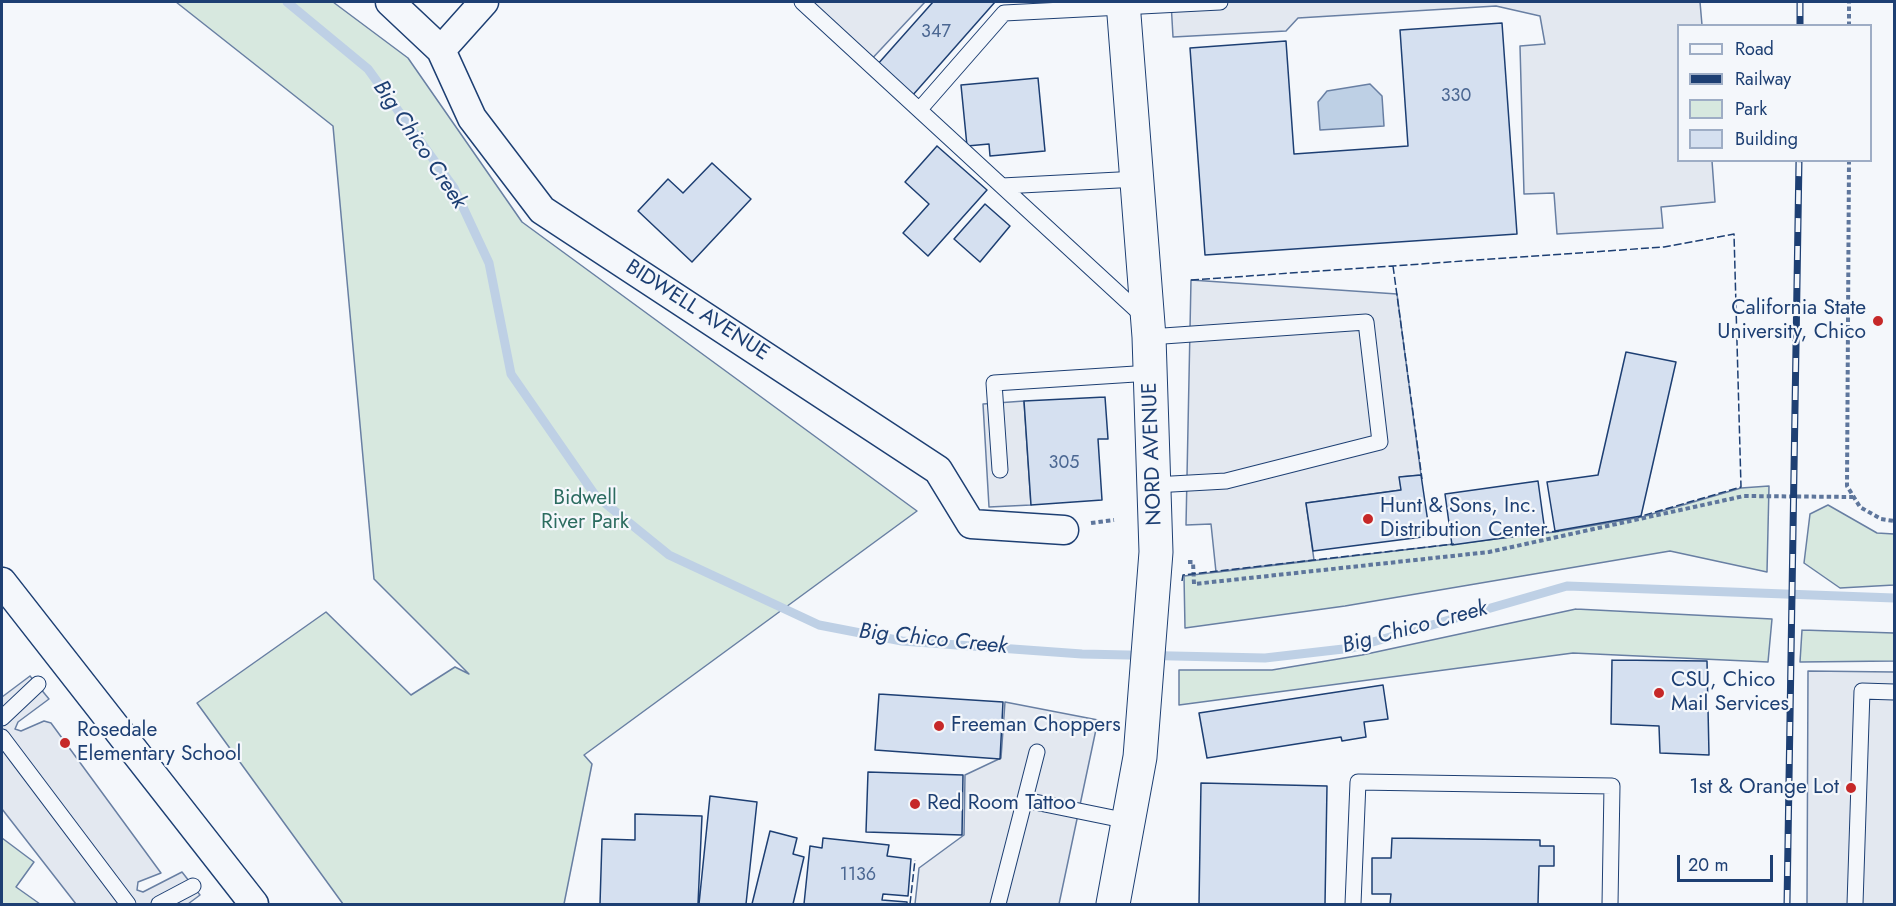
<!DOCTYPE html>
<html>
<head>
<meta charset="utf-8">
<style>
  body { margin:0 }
  #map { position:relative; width:1896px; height:906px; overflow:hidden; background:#f4f7fb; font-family:Jost,sans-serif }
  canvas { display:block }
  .frame { position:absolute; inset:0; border:3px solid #1d3f73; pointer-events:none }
  .legend { position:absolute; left:1677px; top:24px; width:195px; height:138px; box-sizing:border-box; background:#f4f7fb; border:2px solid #9eadc5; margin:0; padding:8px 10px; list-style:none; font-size:18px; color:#1d3f73 }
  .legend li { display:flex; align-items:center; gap:12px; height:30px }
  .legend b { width:30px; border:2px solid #9eadc5 }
  .scale { position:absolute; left:1677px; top:855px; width:96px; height:27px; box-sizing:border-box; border:3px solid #1d3f73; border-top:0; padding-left:8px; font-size:18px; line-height:21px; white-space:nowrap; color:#1d3f73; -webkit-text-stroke:4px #f4f7fb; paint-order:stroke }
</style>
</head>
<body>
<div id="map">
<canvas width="1896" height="906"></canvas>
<div class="frame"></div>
<ul class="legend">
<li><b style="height:8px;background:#f4f7fb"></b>Road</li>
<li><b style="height:8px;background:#1d3f73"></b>Railway</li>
<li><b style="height:16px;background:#d7e8df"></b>Park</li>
<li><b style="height:16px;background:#d5e0f0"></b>Building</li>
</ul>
<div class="scale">20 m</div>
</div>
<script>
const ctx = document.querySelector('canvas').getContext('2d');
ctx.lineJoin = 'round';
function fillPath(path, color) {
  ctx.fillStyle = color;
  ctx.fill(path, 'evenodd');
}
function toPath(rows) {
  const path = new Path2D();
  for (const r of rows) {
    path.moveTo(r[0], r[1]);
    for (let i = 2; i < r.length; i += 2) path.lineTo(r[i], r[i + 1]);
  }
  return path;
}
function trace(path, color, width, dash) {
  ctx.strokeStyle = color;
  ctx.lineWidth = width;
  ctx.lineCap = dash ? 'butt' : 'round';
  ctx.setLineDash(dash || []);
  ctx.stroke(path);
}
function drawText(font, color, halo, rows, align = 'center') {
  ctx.font = font + ' Jost,sans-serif';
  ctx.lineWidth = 4.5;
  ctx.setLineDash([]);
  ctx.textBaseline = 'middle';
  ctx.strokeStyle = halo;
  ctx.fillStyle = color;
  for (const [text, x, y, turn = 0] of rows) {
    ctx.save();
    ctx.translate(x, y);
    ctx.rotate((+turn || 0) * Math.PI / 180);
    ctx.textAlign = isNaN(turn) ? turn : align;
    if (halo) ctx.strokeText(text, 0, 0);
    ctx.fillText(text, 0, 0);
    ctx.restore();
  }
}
const green = toPath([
  [176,2,333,2,408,58,522,222,917,511,584,755,592,764,564,904,343,904,197,703,326,612,411,695,455,667,469,674,374,579,333,126,176,2],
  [1769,486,1767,572,1670,551,1345,606,1185,628,1184,576,1555,532,1642,517,1741,488,1769,486],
  [1828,505,1877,533,1894,534,1894,585,1840,588,1804,563,1810,514,1828,505],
  [1576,609,1772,619,1768,662,1573,653,1179,705,1179,670,1272,670,1362,655,1576,609],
  [1802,630,1894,633,1894,661,1800,662,1802,630],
  [2,838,34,862,16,887,40,904,2,904,2,838]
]);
fillPath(green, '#d7e8df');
trace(green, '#687fa3', 1.5);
const parking = toPath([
  [808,2,925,2,868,63,808,2],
  [1171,2,1700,2,1702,25,1678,26,1678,160,1712,161,1715,202,1661,207,1663,228,1557,234,1554,193,1524,194,1520,46,1545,44,1540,16,1496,6,1298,18,1286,31,1173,37,1171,2],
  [1191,280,1397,294,1421,475,1400,477,1401,490,1306,503,1314,560,1216,572,1211,524,1186,525,1191,280],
  [1024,401,1031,505,989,507,983,404,1024,401],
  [1808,671,1894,672,1894,904,1807,904,1808,671],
  [30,676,49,699,18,722,15,729,21,731,44,721,51,723,161,873,138,882,137,890,143,892,182,872,200,895,188,904,76,904,2,809,2,697,30,676],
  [1005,702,1098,720,1059,904,915,904,919,868,964,835,965,775,1001,758,1005,702]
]);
fillPath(parking, '#e3e8f0');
trace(parking, '#687fa3', 1.5);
const water = toPath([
  [1370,84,1382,96,1384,126,1320,130,1318,102,1327,91,1370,84]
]);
fillPath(water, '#bed0e5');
trace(water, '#687fa3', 1.5);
trace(toPath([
  [287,2,368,69,454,188,489,263,511,374,595,495,669,555,819,625,902,641,1082,654,1265,658,1352,648,1567,586,1894,598]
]), '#bed0e5', 9);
const building = toPath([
  [933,2,995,2,912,96,877,65,933,2],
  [1502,23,1517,234,1205,255,1190,48,1286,41,1294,154,1408,146,1400,30,1502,23],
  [1038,78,1045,151,990,156,989,144,967,146,961,85,1038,78],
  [937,146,987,190,928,256,903,233,929,204,905,182,937,146],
  [712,163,751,199,692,262,638,211,668,179,683,193,712,163],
  [985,204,1010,226,980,262,954,239,985,204],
  [1626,352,1676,362,1641,516,1555,531,1547,482,1598,475,1626,352],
  [1105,397,1108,439,1098,439,1102,500,1031,505,1024,401,1105,397],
  [1421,475,1430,536,1313,551,1306,503,1401,490,1399,477,1421,475],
  [1538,481,1545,532,1452,545,1445,494,1538,481],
  [1612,660,1707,661,1709,755,1660,753,1659,726,1611,724,1612,660],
  [1383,685,1388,719,1364,722,1366,737,1342,741,1341,737,1207,758,1199,713,1383,685],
  [879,694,1003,702,1000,759,875,750,879,694],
  [868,772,963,775,962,835,866,832,868,772],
  [1201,783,1327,786,1325,904,1199,904,1201,783],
  [710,796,757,802,746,904,699,904,710,796],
  [635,814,702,816,698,904,600,904,602,839,635,840,635,814],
  [770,831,797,838,793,854,804,857,793,904,752,904,770,831],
  [823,838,889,845,887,856,911,859,908,896,883,894,882,900,907,902,907,904,804,904,810,846,822,848,823,838],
  [1392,838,1540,840,1540,846,1554,846,1554,866,1539,866,1538,904,1390,904,1391,894,1372,894,1372,858,1391,858,1392,838]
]);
fillPath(building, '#d5e0f0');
trace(building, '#1d3f73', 1.5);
const lane = toPath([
  [802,2,1143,316],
  [920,109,1004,13,1220,2],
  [1002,186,1138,179],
  [1149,337,1366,322,1380,442,1226,481,1154,485],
  [1000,470,994,383,1151,373],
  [2,718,38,684],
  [2,737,128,904],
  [1025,800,1128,821],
  [159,904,193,886],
  [998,904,1037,752],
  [1353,904,1358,782,1612,786,1610,904],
  [1855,904,1862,691,1894,692]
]);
const street = toPath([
  [390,2,441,50,472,118,542,210,938,470,971,524,1064,530],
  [441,50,484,2],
  [2,582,254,904]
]);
const primary = toPath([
  [1113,904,1140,757,1156,552,1149,337,1123,2]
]);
trace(lane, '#1d3f73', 17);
trace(street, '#1d3f73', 31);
trace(primary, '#1d3f73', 35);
trace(toPath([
  [1849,26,1849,2],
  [1849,160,1847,486,1860,507,1881,519,1894,521],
  [1091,523,1114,520],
  [1188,562,1193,562,1194,584,1489,552,1744,496,1853,497]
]), '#5e769c', 4, [4.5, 3]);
trace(lane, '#f4f7fb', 15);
trace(street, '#f4f7fb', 28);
trace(primary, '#f4f7fb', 33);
const rail = toPath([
  [1800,2,1800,26],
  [1787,904,1799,160]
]);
trace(rail, '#1d3f73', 7);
trace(rail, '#f4f7fb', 4.5, [14]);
trace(toPath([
  [1393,266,1422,479],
  [1191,280,1664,247,1734,234,1741,487,1638,517],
  [1541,533,1559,531],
  [1182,581,1183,575,1454,544],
  [910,904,915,860]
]), '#1d3f73', 1.5, [8, 3]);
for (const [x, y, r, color] of [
  [1878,321,6,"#c62828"],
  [1368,519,6,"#c62828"],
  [1659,693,6,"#c62828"],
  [939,726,6,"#c62828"],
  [65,743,6,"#c62828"],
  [1851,788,6,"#c62828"],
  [915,804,6,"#c62828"]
]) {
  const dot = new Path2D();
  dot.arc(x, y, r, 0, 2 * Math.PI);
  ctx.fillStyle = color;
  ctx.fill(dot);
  trace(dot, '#f4f7fb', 2);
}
drawText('18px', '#4b6792', null, [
  ["347",936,33],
  ["330",1456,97],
  ["305",1064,464],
  ["1136",858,876]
]);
drawText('21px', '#1d3f73', '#f4f7fb', [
  ["California State",1866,309,"right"],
  ["University, Chico",1866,333,"right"],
  ["Hunt & Sons, Inc.",1380,507],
  ["Distribution Center",1380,531],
  ["CSU, Chico",1671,681],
  ["Mail Services",1671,705],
  ["Freeman Choppers",951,726],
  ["Rosedale",77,731],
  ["Elementary School",77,755],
  ["1st & Orange Lot",1839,788,"right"],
  ["Red Room Tattoo",927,804]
], 'left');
drawText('21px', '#1d3f73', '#f4f7fb', [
  ["BIDWELL AVENUE",697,311,33],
  ["NORD AVENUE",1153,454,-92]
]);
drawText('21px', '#2c6c60', '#f4f7fb', [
  ["Bidwell",585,499],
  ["River Park",585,523]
]);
drawText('italic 22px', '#1d3f73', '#f4f7fb', [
  ["Big Chico Creek",419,145,56],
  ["Big Chico Creek",1415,628,-15],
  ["Big Chico Creek",933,640,6]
]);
</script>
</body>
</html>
